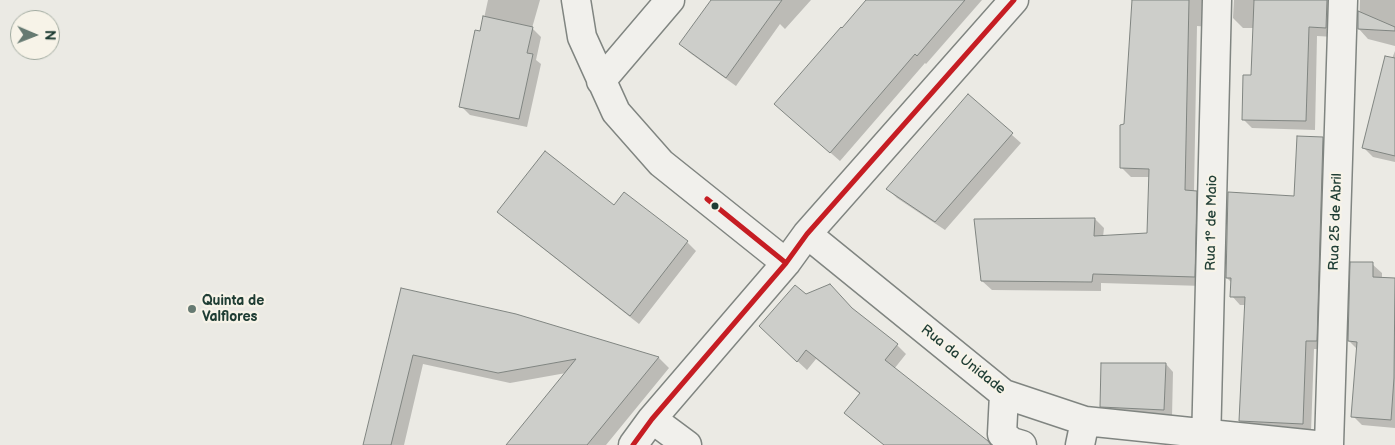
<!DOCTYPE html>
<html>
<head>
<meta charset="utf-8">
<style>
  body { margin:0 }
  #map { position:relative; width:1395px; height:445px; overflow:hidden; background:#ebeae4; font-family:"Balsamiq Sans",sans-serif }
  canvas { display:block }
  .north { position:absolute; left:10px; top:10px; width:50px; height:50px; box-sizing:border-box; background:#f7f3e8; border:1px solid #a1aaa0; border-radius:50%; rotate:91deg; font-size:14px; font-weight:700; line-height:20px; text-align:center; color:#1f3d34 }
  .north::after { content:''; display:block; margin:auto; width:18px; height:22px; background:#667a72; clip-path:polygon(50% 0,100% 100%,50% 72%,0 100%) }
</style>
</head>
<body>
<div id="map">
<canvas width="1395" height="445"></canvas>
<div class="north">N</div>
</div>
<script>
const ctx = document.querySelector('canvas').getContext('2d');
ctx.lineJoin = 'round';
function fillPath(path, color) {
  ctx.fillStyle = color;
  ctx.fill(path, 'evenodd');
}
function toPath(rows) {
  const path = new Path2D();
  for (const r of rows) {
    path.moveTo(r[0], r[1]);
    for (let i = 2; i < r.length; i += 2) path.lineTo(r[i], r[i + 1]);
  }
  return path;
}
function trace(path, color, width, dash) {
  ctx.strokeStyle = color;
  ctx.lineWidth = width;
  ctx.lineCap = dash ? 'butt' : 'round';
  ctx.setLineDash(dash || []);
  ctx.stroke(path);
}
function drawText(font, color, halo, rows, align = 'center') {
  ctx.font = font + ' "Balsamiq Sans",sans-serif';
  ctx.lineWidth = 4.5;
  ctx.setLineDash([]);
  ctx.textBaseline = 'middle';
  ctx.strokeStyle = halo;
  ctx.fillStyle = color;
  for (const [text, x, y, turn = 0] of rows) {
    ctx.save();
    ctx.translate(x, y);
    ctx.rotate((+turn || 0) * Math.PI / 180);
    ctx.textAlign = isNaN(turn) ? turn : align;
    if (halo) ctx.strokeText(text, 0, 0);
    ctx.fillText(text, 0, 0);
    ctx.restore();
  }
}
fillPath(toPath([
  [488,0,540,0,532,28,541,37,536,60,541,64,527,127,470,115,461,106,481,32],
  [712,0,811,0,785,29,780,24,736,86,690,53,681,44],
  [867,0,982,0,926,64,925,63,840,161,785,113],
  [1134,0,1214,0,1210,27,1197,26,1194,192,1196,192,1205,201,1203,286,1101,283,1101,291,992,290,982,281,1095,219,1104,228,1103,237,1149,234,1150,177,1131,177,1122,168],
  [1234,0,1340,0,1335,37,1317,36,1315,130,1252,128,1243,119,1252,76,1254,28,1243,28,1233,18],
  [1360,0,1395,0,1395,46,1368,39,1359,29],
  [1395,51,1395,162,1373,157,1364,148,1375,102],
  [968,96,1021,143,945,230,897,198,888,189],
  [1323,139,1331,148,1325,349,1314,349,1311,432,1249,430,1240,421,1246,305,1240,305,1232,296,1232,283,1227,278,1295,197],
  [614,207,687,242,696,251,639,324,508,221,499,212],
  [1372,264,1382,273,1382,279,1395,279,1395,428,1362,425,1353,416,1357,349,1349,341],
  [402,289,515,315,659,358,669,368,606,445,508,445,566,373,510,383,423,364,404,445,364,445],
  [806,296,853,310,897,345,906,354,894,369,989,445,884,445,855,422,846,413,860,394,816,359,807,370,769,335],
  [1166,364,1173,372,1172,417,1109,414,1101,406]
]), '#0003');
const building = toPath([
  [711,0,782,0,726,78,679,44,711,0],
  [866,0,965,0,917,56,915,54,830,153,774,104,841,27,842,28,866,0],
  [1132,0,1189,0,1185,190,1197,191,1195,277,1093,274,1092,282,981,281,974,219,1095,218,1094,236,1147,233,1149,169,1120,168,1120,125,1124,124,1132,0],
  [1254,0,1327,0,1326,28,1309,27,1306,121,1242,120,1243,75,1251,75,1254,0],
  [1358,11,1395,27,1395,31,1358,29,1358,11],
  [483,16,533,27,527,53,533,54,519,119,459,107,475,30,480,31,483,16],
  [1385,56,1395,58,1395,156,1362,148,1385,56],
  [968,94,1013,133,935,222,886,189,968,94],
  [1297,136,1323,137,1317,341,1306,341,1303,424,1239,421,1245,297,1230,297,1231,278,1226,278,1228,192,1294,196,1297,136],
  [545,151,614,205,624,192,688,241,630,316,497,212,545,151],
  [1350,262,1373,262,1373,277,1395,278,1394,378,1391,420,1351,417,1357,342,1348,341,1350,262],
  [830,284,852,308,898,344,885,360,988,441,991,445,884,445,844,413,860,393,806,350,797,362,759,326,795,285,806,294,830,284],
  [401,288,516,314,659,357,587,445,506,445,576,359,498,373,413,355,391,445,363,445,401,288],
  [1101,363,1166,363,1164,410,1100,407,1101,363]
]);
fillPath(building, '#cdceca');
trace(building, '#808581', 1);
const minor = toPath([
  [576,0,582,37,616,112,661,163,786,263],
  [601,81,670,0],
  [807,234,1004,394,1085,421,1315,445],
  [1004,394,1002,434,1012,442,1022,445],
  [652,419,687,445],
  [633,445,652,419,786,263,807,234,1014,0],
  [1080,445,1085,421],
  [1206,445,1217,0],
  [1329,445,1343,0]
]);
trace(minor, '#808581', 31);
trace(minor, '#f1f0ec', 28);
trace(toPath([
  [707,199,786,263],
  [633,445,652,419,786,263,807,234,1014,0]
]), '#c61d23', 5);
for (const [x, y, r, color] of [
  [715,206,4.5,"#1f3d34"],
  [192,309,5,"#667a72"]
]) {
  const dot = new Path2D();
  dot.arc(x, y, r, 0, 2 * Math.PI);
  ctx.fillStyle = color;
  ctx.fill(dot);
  trace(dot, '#f7f3e8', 2);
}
drawText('14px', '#1f3d34', '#f7f3e8', [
  ["Rua 25 de Abril",1336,222,-88],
  ["Rua 1º de Maio",1212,223,-89],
  ["Rua da Unidade",963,360,38]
]);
drawText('bold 14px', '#1f3d34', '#f7f3e8', [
  ["Quinta de",202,301],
  ["Valflores",202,317]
], 'left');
</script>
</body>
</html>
